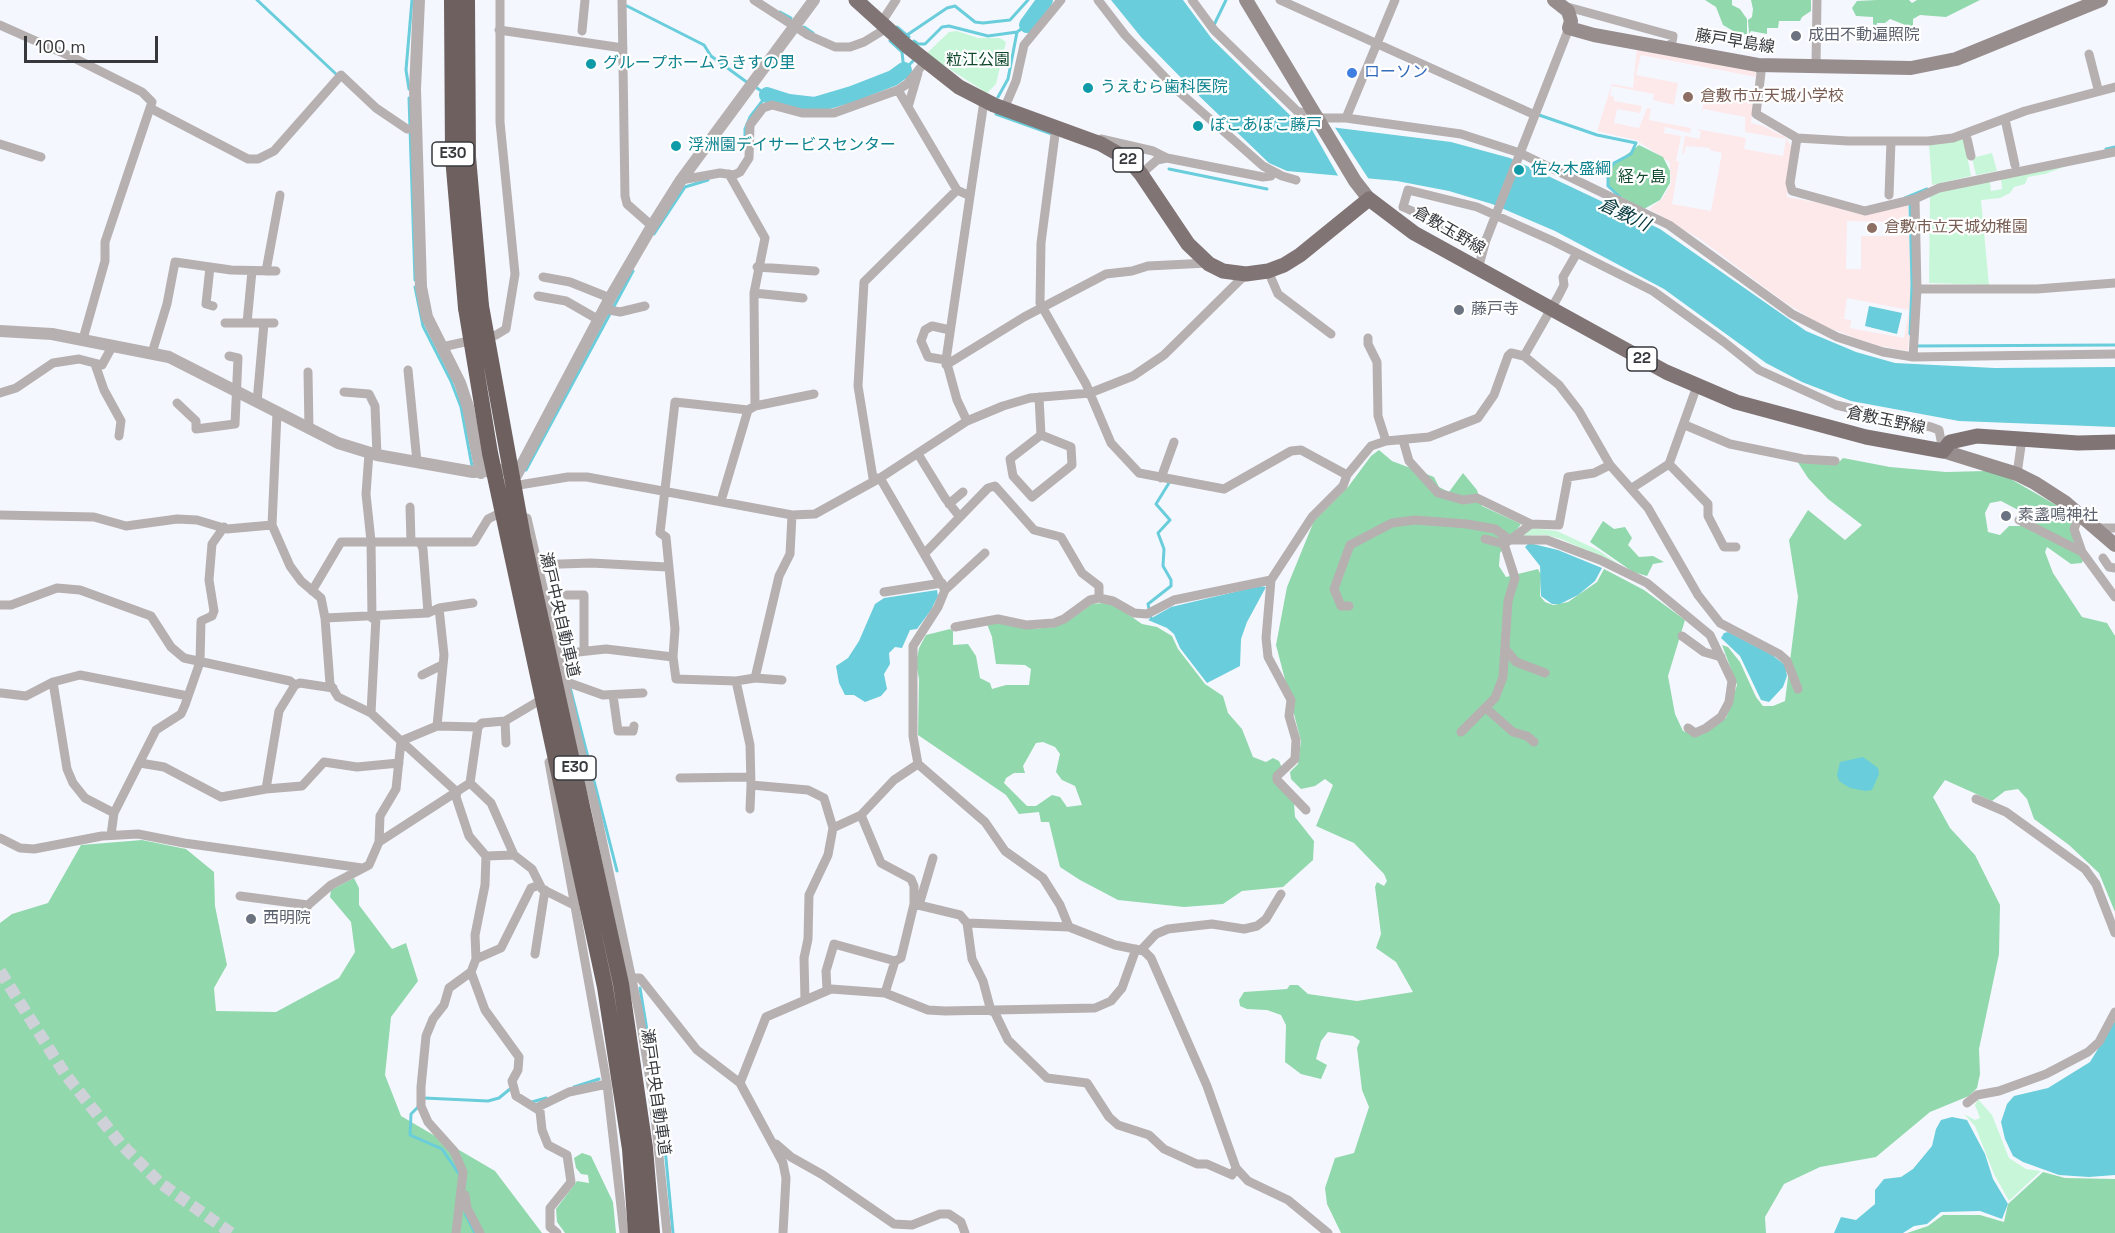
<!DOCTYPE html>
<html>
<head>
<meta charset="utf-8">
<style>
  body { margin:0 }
  #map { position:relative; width:2115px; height:1233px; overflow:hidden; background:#f5f7ff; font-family:"Space Grotesk",sans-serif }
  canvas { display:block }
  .scale { position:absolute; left:24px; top:36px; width:134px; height:27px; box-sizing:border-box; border:3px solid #36383c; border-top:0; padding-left:8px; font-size:18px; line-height:21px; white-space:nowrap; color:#36383c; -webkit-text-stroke:4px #fff; paint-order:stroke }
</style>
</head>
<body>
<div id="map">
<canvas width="2115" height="1233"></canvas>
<div class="scale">100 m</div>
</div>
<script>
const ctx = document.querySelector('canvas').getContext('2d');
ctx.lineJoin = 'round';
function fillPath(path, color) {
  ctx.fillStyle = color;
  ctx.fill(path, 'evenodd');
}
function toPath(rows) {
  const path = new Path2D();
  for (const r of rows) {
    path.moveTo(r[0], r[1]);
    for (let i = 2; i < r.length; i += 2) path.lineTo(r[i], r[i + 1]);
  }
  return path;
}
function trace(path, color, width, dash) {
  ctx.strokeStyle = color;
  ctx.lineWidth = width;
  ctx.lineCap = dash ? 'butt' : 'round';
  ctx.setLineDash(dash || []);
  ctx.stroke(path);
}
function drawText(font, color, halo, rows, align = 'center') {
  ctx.font = font + ' "Space Grotesk","Noto Sans JP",sans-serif';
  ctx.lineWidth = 4.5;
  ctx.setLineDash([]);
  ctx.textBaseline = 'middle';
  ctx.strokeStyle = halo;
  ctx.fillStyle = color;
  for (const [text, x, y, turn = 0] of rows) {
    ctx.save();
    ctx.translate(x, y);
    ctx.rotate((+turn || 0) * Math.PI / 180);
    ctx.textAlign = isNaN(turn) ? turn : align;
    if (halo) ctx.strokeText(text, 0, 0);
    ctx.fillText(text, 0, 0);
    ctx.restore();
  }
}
fillPath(toPath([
  [1637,47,1753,68,1758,79,1751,123,1763,126,1785,137,1792,147,1787,197,1825,204,1859,214,1908,203,1911,282,1908,351,1875,345,1821,325,1783,301,1700,239,1649,209,1662,199,1671,184,1670,162,1636,140,1597,131,1612,84,1633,88],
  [1641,55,1757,77,1753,96,1706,88,1702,112,1704,109,1745,117,1745,132,1786,139,1783,156,1744,149,1746,138,1697,129,1701,132,1699,139,1685,136,1682,154,1684,154,1686,146,1710,148,1710,150,1722,153,1711,211,1672,204,1679,162,1676,161,1681,136,1664,133,1665,127,1690,133,1691,128,1649,120,1651,109,1647,108,1639,128,1614,123,1617,109,1640,113,1642,106,1614,101,1614,97,1610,96,1612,86,1654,94,1653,100,1674,105,1678,83,1636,75],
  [1847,221,1900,222,1899,236,1861,236,1861,269,1846,269],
  [1847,298,1909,310,1904,338,1850,328,1851,320,1844,319]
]), '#fde8ea');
fillPath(toPath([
  [957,31,978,38,1000,38,1006,42,996,84,987,93,926,54,949,32],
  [1964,139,1971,176,1932,185,1929,145],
  [1992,153,1997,171,1976,175,1972,158],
  [2069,165,2045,174,2028,177,2025,184,2014,187,2010,193,2000,198,1981,200,1989,285,1929,283,1930,194,1990,181,1991,191,2002,189,2001,179],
  [1531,528,1557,531,1598,550,1623,567,1561,539,1546,535,1521,536],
  [1978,1099,1992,1115,2009,1158,2026,1169,2041,1171,2009,1201,1994,1174,1975,1126,1964,1114,1975,1120,1980,1118,1975,1105]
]), '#c7f7d8');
fillPath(toPath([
  [1705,0,1732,0,1732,5,1740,9,1747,19,1747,34,1740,35,1723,25,1716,7],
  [1747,0,1811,0,1811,11,1802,17,1800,21,1779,21,1778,28,1767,28,1767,34,1751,31,1749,34,1748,20,1752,17,1753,9,1751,0],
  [1877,0,1909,0,1912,3,1917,0,1980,0,1946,17,1920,15,1913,19,1913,28,1890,19,1885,23,1877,23,1876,29,1873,28,1873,17,1856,16,1852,8,1857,1],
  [1639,145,1663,157,1670,171,1670,183,1660,200,1644,209,1623,198,1609,187,1607,179,1612,166],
  [1379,450,1392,461,1434,477,1439,487,1449,492,1463,473,1477,490,1482,506,1521,524,1500,553,1499,566,1506,577,1538,569,1541,575,1540,596,1545,602,1553,605,1568,602,1597,582,1604,569,1644,590,1685,620,1668,676,1675,714,1683,731,1698,736,1726,718,1737,685,1722,645,1728,647,1740,662,1756,697,1763,706,1773,706,1785,701,1798,597,1789,540,1808,510,1845,540,1862,525,1828,499,1808,478,1797,461,1838,463,1843,458,1890,467,1946,472,1986,471,2009,478,2075,516,2075,544,2025,520,2022,512,2001,501,1990,503,1985,513,1988,532,2000,535,2009,526,2022,526,2078,554,2083,560,2082,563,2071,564,2047,547,2045,552,2053,573,2082,617,2107,623,2115,636,2115,912,2099,873,2069,845,2034,819,2027,799,2018,789,2005,791,1992,801,1945,780,1933,797,1950,828,1975,855,2000,905,1999,954,1979,1049,1980,1074,1977,1088,1969,1096,1930,1112,1876,1157,1820,1167,1784,1184,1765,1217,1766,1233,1341,1233,1327,1204,1325,1188,1335,1158,1354,1153,1369,1107,1362,1090,1357,1048,1360,1041,1353,1036,1328,1032,1321,1041,1316,1059,1327,1065,1321,1079,1301,1074,1285,1062,1286,1025,1281,1015,1267,1010,1247,1009,1240,1006,1239,1000,1244,992,1287,989,1290,985,1298,985,1308,994,1357,1001,1413,992,1396,962,1376,948,1381,934,1375,887,1377,882,1384,886,1387,881,1384,874,1354,843,1316,826,1333,785,1325,779,1315,786,1301,789,1291,779,1290,772,1298,764,1301,741,1276,645,1287,587,1314,521,1348,487,1371,456],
  [1603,521,1614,529,1625,527,1632,538,1628,545,1639,557,1653,556,1664,562,1653,564,1647,576,1633,572,1590,542],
  [1103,603,1116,606,1142,624,1157,627,1172,636,1178,649,1205,684,1223,696,1228,713,1242,729,1253,757,1266,762,1273,758,1279,761,1282,768,1274,774,1294,803,1295,817,1314,841,1313,860,1283,887,1242,891,1223,904,1184,907,1118,900,1080,880,1060,867,1049,822,1041,822,1039,812,1019,814,1006,795,918,735,919,679,916,663,919,648,926,635,950,629,953,631,953,645,968,644,976,656,980,678,990,683,992,689,1006,685,1029,685,1031,669,1025,665,996,664,992,637,987,624,998,623,1032,629,1055,627,1071,619,1092,604],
  [1043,742,1055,747,1060,754,1056,772,1062,780,1075,786,1082,805,1067,807,1060,797,1052,795,1036,806,1027,806,1004,783,1006,778,1014,773,1025,773,1023,766,1036,743],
  [142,840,186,849,214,872,215,906,227,965,214,988,216,1011,276,1012,339,978,355,952,351,922,330,897,331,890,354,878,359,888,359,905,392,949,406,943,418,981,391,1017,385,1075,401,1116,495,1171,542,1233,0,1233,0,923,12,914,48,903,81,845],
  [582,1153,591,1156,613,1202,616,1233,565,1233,557,1222,556,1209,577,1181,589,1183,588,1175,581,1174,576,1168,574,1158],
  [2043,1172,2065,1178,2115,1179,2115,1233,1907,1233,1928,1226,1943,1215,1980,1215,2004,1222,2008,1204]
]), '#91d8ac');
fillPath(toPath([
  [1111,0,1183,0,1212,39,1298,123,1451,142,1510,158,1660,229,1806,331,1856,352,1895,363,1995,368,2115,367,2115,427,1959,421,1851,401,1802,382,1766,363,1664,289,1555,231,1492,204,1449,191,1397,181,1287,171,1269,163,1196,93,1141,37],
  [1869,306,1902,313,1897,334,1865,326],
  [1529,543,1558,550,1602,568,1595,581,1578,595,1560,604,1552,604,1541,596,1540,566,1525,547],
  [1260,586,1266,587,1247,622,1241,639,1240,666,1207,683,1180,648,1174,634,1167,628,1148,620,1171,607],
  [937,590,938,596,931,610,917,629,910,630,902,648,895,647,889,653,890,664,884,674,887,689,881,696,865,702,854,695,845,695,839,683,836,666,848,658,859,641,875,604,884,598],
  [1728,632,1772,655,1785,665,1787,676,1783,687,1769,702,1761,700,1740,656,1721,638,1724,633],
  [1863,757,1878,768,1879,774,1872,790,1866,791,1850,788,1839,781,1837,775,1840,762],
  [2115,1021,2115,1175,2089,1177,2059,1175,2023,1162,2013,1156,2005,1139,2001,1122,2007,1104,2014,1096,2048,1088,2090,1062],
  [1952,1117,1967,1120,1985,1154,1993,1179,2008,1204,2002,1219,1980,1211,1941,1212,1927,1224,1914,1226,1903,1233,1834,1233,1841,1217,1856,1220,1875,1204,1875,1190,1884,1179,1901,1177,1913,1169,1932,1146,1936,1129,1941,1120]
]), '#69cddb');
fillPath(toPath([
  [1307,121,1332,123,1370,181,1340,179]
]), '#f5f7ff');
trace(toPath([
  [257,0,336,74],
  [627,6,704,45,711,56,748,83],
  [780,12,791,18],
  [1214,25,1226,0],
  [804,27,813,33],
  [897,27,909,37],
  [907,35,947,8,955,6,975,22,983,23,1010,20,1028,0],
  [890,41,902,52,904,70],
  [914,41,918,44,925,44,942,27,949,26,988,36,1017,32,1027,25],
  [904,70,913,61],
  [893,78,896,83],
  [409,89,406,70,412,0],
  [998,97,1008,79,1017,32],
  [409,98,415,280],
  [996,114,1052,134],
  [1539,115,1597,135,1636,143,1631,154,1614,163,1608,171,1608,186,1620,197],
  [745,143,745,129,750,117,767,95,754,86],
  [2106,149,2115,147],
  [1169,169,1267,189],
  [1905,198,1927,189],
  [1910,204,1912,285,1910,334],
  [654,234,685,187,708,180],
  [415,287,423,326,451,381,461,407,472,466],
  [1914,346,2115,345],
  [526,470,633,271],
  [1151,618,1148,604,1171,586,1171,580,1163,566,1164,549,1158,533,1170,520,1156,504,1169,483],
  [570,687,617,871],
  [640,988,663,1127,673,1233],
  [574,1087,599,1079],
  [424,1098,488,1101,499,1098,510,1089],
  [532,1102,546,1098],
  [418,1107,411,1114,410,1135,442,1149,459,1174],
  [465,1213,475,1233]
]), '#69cddb', 3);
trace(toPath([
  [1027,25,1045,0],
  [767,95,789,102,815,105,852,94,893,78,904,70]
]), '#69cddb', 16);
trace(toPath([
  [0,971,65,1074,120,1143,160,1183,231,1233]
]), '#cfd1d8', 12, [12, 6]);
trace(toPath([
  [622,0,625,196,627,204,652,226],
  [754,0,808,35,835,47,850,47,864,42,887,28],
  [1098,0,1125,35,1177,90,1263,166,1282,176,1296,180],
  [1192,0,1214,30,1297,111,1322,118,1346,118,1461,134,1520,153,1669,225,1792,314,1837,337,1883,352,1913,357,2115,354],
  [1280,0,1535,115],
  [1564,6,1673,36,1671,48],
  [881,23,896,0],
  [0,25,74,58,142,92,152,102,105,242,105,261,83,339],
  [499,30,623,48],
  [582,31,585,0],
  [2089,54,2098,89],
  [925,62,907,84,898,90,957,190,864,282,858,386,873,478,880,478,945,590,938,607,913,646,913,736,918,764,985,822,1005,851,1043,878,1060,905,1069,927],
  [1758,65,1761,73,1756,114,1797,138,1848,141,1928,141,1953,138,2025,111,2115,87],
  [1816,65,1817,0],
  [908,107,918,73],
  [150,108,248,159,258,159,274,151,341,75,376,108,407,129,416,129],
  [1004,109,1016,81,1024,45,1061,0],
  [1346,118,1395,0],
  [2005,119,2015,165],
  [1056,127,1041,243,1040,303,1086,384,1111,443,1139,473,1224,489,1291,451,1301,450,1347,475,1371,446,1386,441,1429,437,1478,418,1494,395,1508,356,1511,353,1524,356,1559,385,1579,411,1610,465,1648,508,1698,595,1720,623,1779,654,1787,661,1798,689],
  [1966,134,1971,156],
  [1797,138,1790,183,1792,191,1865,211,1915,199,1939,188,2115,152],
  [1101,139,1153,151,1167,158],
  [0,144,41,157],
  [729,174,765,238,754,293,755,406],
  [1141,174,1157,160,1167,158,1263,177,1271,176,1273,172],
  [681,180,720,173,734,175,740,172,749,158,750,125,763,108,772,105,802,113,834,113,898,90],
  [957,190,970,196,946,360,957,400,967,421],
  [1889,195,1891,141],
  [970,196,984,101],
  [1483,250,1437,222,1403,207,1408,190,1477,207,1553,241,1653,291,1724,342,1759,370,1836,405,1931,427,1939,430,1943,451],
  [210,267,206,304,213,306],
  [757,267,815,271],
  [1478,269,1486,240,1569,28],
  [266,271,280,195],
  [1268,271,1278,294,1331,334],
  [543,277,570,282,610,298],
  [1917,289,2037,289,2115,283],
  [754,293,803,298],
  [538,296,566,301,599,320],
  [604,309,620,312,645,306],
  [225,323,274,323],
  [247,323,252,271],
  [1368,338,1368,344,1377,362,1378,416,1386,441],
  [442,347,496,335,506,329,515,274,500,122,500,0],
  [152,353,167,304,175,262,231,270,276,271],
  [1524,356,1559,295,1564,285,1563,277,1577,253],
  [1913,357,1917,289,1915,199],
  [946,360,928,357,921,341,925,330,932,326,950,330],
  [95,364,104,390,121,421,119,436],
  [946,365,1024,317,1106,274,1132,271,1148,266,1208,263],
  [408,370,417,462],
  [308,372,309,429],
  [344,392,369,394,375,406,377,455],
  [0,393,16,388,53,363,79,359,102,365,113,345],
  [1039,397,1041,435,1071,447,1072,465,1032,497,1013,476,1010,459,1041,435],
  [257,402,264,323],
  [177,403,196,421,196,429,235,424,238,358,229,356],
  [277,413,272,525,290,566,301,581,321,598,325,618,330,684,338,697,371,713,401,741,437,726,478,727,482,723,505,721,537,702],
  [1685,425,1730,444,1803,459,1835,461],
  [1403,440,1409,461,1438,493,1463,500,1477,498,1531,524,1559,525,1568,477,1594,473,1610,465],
  [369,453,366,494,371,541,372,618],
  [918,454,945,498,959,516],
  [1669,464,1708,504,1708,516,1724,547,1736,547],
  [2017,474,2022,439],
  [1161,478,1174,442],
  [519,485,568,477,587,477,792,515,815,514,880,478,967,421,1003,406,1030,398,1090,393,1133,376,1164,355,1246,274],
  [1632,488,1669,464,1697,386],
  [721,501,748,410],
  [949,504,963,492],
  [410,507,411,542],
  [2080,514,2074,529,2082,552,2115,597],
  [0,515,94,517,126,526,177,519,197,520,227,529,272,525],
  [527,518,577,735,595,806,639,1013,653,1098,667,1233],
  [2019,520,2082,552],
  [2095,528,2115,528],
  [1485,539,1504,544,1510,540,1547,540,1600,560,1647,583,1710,635,1732,681,1729,702,1721,717,1706,728,1695,733,1688,728],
  [420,542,423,549,428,613],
  [924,554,988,488,995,486,1034,530,1061,537,1082,573,1099,586,1099,598],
  [2103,558,2109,567,2115,568],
  [532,565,591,563,667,567],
  [1271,580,1266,638,1268,657,1291,700,1289,716,1296,740,1295,759,1277,776,1277,780,1306,810],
  [945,590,985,553],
  [312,591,341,542,474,542,488,519,496,515],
  [884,592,942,583],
  [567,595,584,595,584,650],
  [0,605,11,605,57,588,80,590,151,616,171,647,184,658,290,681,295,685],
  [1349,606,1341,606,1334,589,1350,545,1392,523,1415,520,1467,524,1495,529,1510,540,1531,524],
  [325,618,428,613,439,608,473,603],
  [955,627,998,619,1026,625,1054,623,1064,619,1090,600,1099,598,1113,601,1134,613,1147,614,1174,600,1271,580,1312,517,1343,486,1347,475],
  [1682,636,1704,652,1721,657],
  [1506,650,1516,662,1545,673],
  [673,657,675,629,666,537,660,533,675,402,748,410,755,406,814,394],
  [561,668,578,652,606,649,673,657,676,679,736,681,750,745,751,785,808,790,824,798,833,828,828,855,809,895,808,939,804,958,805,1000],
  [422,675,442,665],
  [755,678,779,576,790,554,792,515],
  [564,681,603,695,643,693],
  [736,681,755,678,782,680],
  [53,682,67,769,73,783,85,798,114,813],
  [1,693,26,696,53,682,80,675,188,696],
  [613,695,618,731,633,731,634,726],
  [1487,709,1513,732,1527,736,1534,742],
  [371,713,376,617],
  [505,721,506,743],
  [437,726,444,655,439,608],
  [1461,732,1495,698,1503,677,1508,601,1515,578,1504,544],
  [549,762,607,1084,624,1233],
  [140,763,164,767,221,797,266,789,302,786,324,762,357,767,399,763],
  [680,778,749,777],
  [470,783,491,803,514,855],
  [266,789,279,711,295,685,300,683,333,688],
  [1976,799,2006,812,2085,869,2096,884,2115,933],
  [750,809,751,785],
  [861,815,881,863,911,879,914,886,914,904],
  [833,828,861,815,894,780,918,764],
  [111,835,114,813,156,730,181,714,185,705,200,662,201,621,212,616,214,611,209,580,212,544,224,527],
  [0,838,20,848,34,849,102,836,138,834,184,843,362,868],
  [379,842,380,816,396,789,401,741,457,792],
  [486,856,514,855,532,869,542,889,574,905],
  [240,896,308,905],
  [919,905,933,858],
  [303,918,308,905,331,885,369,865,379,842,470,783,478,727],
  [967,923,1069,927,1115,945,1144,951,1151,958,1207,1086,1236,1168,1248,1181,1288,1200,1328,1233],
  [1141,950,1156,934,1168,929,1212,924,1244,929,1257,926,1266,919,1281,894],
  [535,954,545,890],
  [476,959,501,948,531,888,540,885],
  [895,961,901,958,914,904,960,915,967,923,972,959,983,981,991,1011],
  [471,972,485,1010,519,1057,518,1070,512,1081,516,1096,540,1111,542,1130,548,1145,567,1155,571,1182,550,1208,550,1227,557,1233],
  [629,978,640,978,697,1050,740,1083,783,1163,786,1178,783,1233],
  [827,990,826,971,834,944,895,961,885,993],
  [994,1011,1008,1040,1047,1078,1087,1083,1109,1117,1118,1125,1149,1135,1164,1149,1197,1164,1207,1164,1232,1175,1236,1168],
  [740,1083,766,1017,831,989,885,993,928,1010,945,1011,1095,1008,1111,1001,1122,988,1136,949],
  [1967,1103,1977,1095,1999,1091,2046,1074,2088,1052,2099,1042,2115,1012],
  [536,1108,569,1092,607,1084],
  [776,1144,791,1157,823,1175,894,1224,912,1225,940,1214,949,1214,961,1222,965,1233],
  [465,1195,467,1208,480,1233],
  [456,1233,463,1172,454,1151,428,1122,421,1106,421,1087,426,1036,433,1019,444,1005,449,988,471,972,476,959,475,935,485,885,486,856,469,836,456,797,457,792]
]), '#b7b0b0', 9);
trace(toPath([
  [419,0,415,89,421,287,427,317,460,383,468,407,481,473],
  [0,331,52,334,169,357,338,443,377,455,473,472,505,470,517,474,610,298,652,226,681,180,814,0]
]), '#b7b0b0', 12);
trace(toPath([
  [1246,0,1355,181,1369,199],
  [1554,0,1568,11,1571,21,1569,28,1594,35,1758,65,1911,68,1956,59,2101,0],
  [1943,451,2017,474,2035,483,2066,503,2115,545]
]), '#978d8d', 14);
trace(toPath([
  [856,0,907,46,959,87,994,105,1101,144,1129,160,1141,174,1188,244,1209,264,1223,271,1246,274,1268,271,1284,265,1300,255,1369,199,1414,233,1666,372,1736,402,1866,437,1943,451,1950,442,1977,436,2078,443,2115,442]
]), '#807574', 15);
trace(toPath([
  [452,0,453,157,466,308],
  [467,0,468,157,481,306]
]), '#6d605f', 16);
trace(toPath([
  [481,306,523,538,621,984,645,1148,652,1233],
  [466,308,490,453,605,987,630,1149,636,1233]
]), '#6d605f', 16);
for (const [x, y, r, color] of [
  [1796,36,6,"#6b7280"],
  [591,64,6,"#0f9aa8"],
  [1352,73,6,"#3f7fe0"],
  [1088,88,6,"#0f9aa8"],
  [1688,97,6,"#8d6e63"],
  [1198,126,6,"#0f9aa8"],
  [676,146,6,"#0f9aa8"],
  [1519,170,6,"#0f9aa8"],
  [1872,228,6,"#8d6e63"],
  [1459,310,6,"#6b7280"],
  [2006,516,6,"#6b7280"],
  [251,919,6,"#6b7280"]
]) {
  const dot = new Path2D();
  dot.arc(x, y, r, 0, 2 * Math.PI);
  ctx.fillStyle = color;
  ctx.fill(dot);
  trace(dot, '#fff', 2);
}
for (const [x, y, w] of [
  [453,154,42],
  [1128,160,30],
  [1642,359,30],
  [575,768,42]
]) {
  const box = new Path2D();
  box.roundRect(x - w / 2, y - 12, w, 24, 4.5);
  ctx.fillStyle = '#fff';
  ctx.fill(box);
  trace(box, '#36383c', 1.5);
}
drawText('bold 15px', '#36383c', null, [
  ["E30",453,154],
  ["22",1128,160],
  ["22",1642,359],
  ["E30",575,768]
]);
drawText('16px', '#5b616d', '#fff', [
  ["成田不動遍照院",1808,36],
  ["藤戸寺",1471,310],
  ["素盞鳴神社",2018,516],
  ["西明院",263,919]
], 'left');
drawText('16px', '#36383c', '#fff', [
  ["藤戸早島線",1735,42,9],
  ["倉敷玉野線",1449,231,30],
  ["倉敷玉野線",1886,421,12],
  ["瀬戸中央自動車道",559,615,77],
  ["瀬戸中央自動車道",655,1092,82]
]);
drawText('16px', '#10482c', '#fff', [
  ["粒江公園",978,61],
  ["経ヶ島",1642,178]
]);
drawText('16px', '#0d838f', '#fff', [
  ["グループホームうきすの里",603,64],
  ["うえむら歯科医院",1100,88],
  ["ぽこあぽこ藤戸",1210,126],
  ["浮洲園デイサービスセンター",688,146],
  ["佐々木盛綱",1531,170]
], 'left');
drawText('16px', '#366cbe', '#fff', [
  ["ローソン",1364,73]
], 'left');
drawText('16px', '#785e54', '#fff', [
  ["倉敷市立天城小学校",1700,97],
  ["倉敷市立天城幼稚園",1884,228]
], 'left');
drawText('italic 18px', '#04363c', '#fff', [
  ["倉敷川",1624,215,26]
]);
</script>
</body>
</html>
